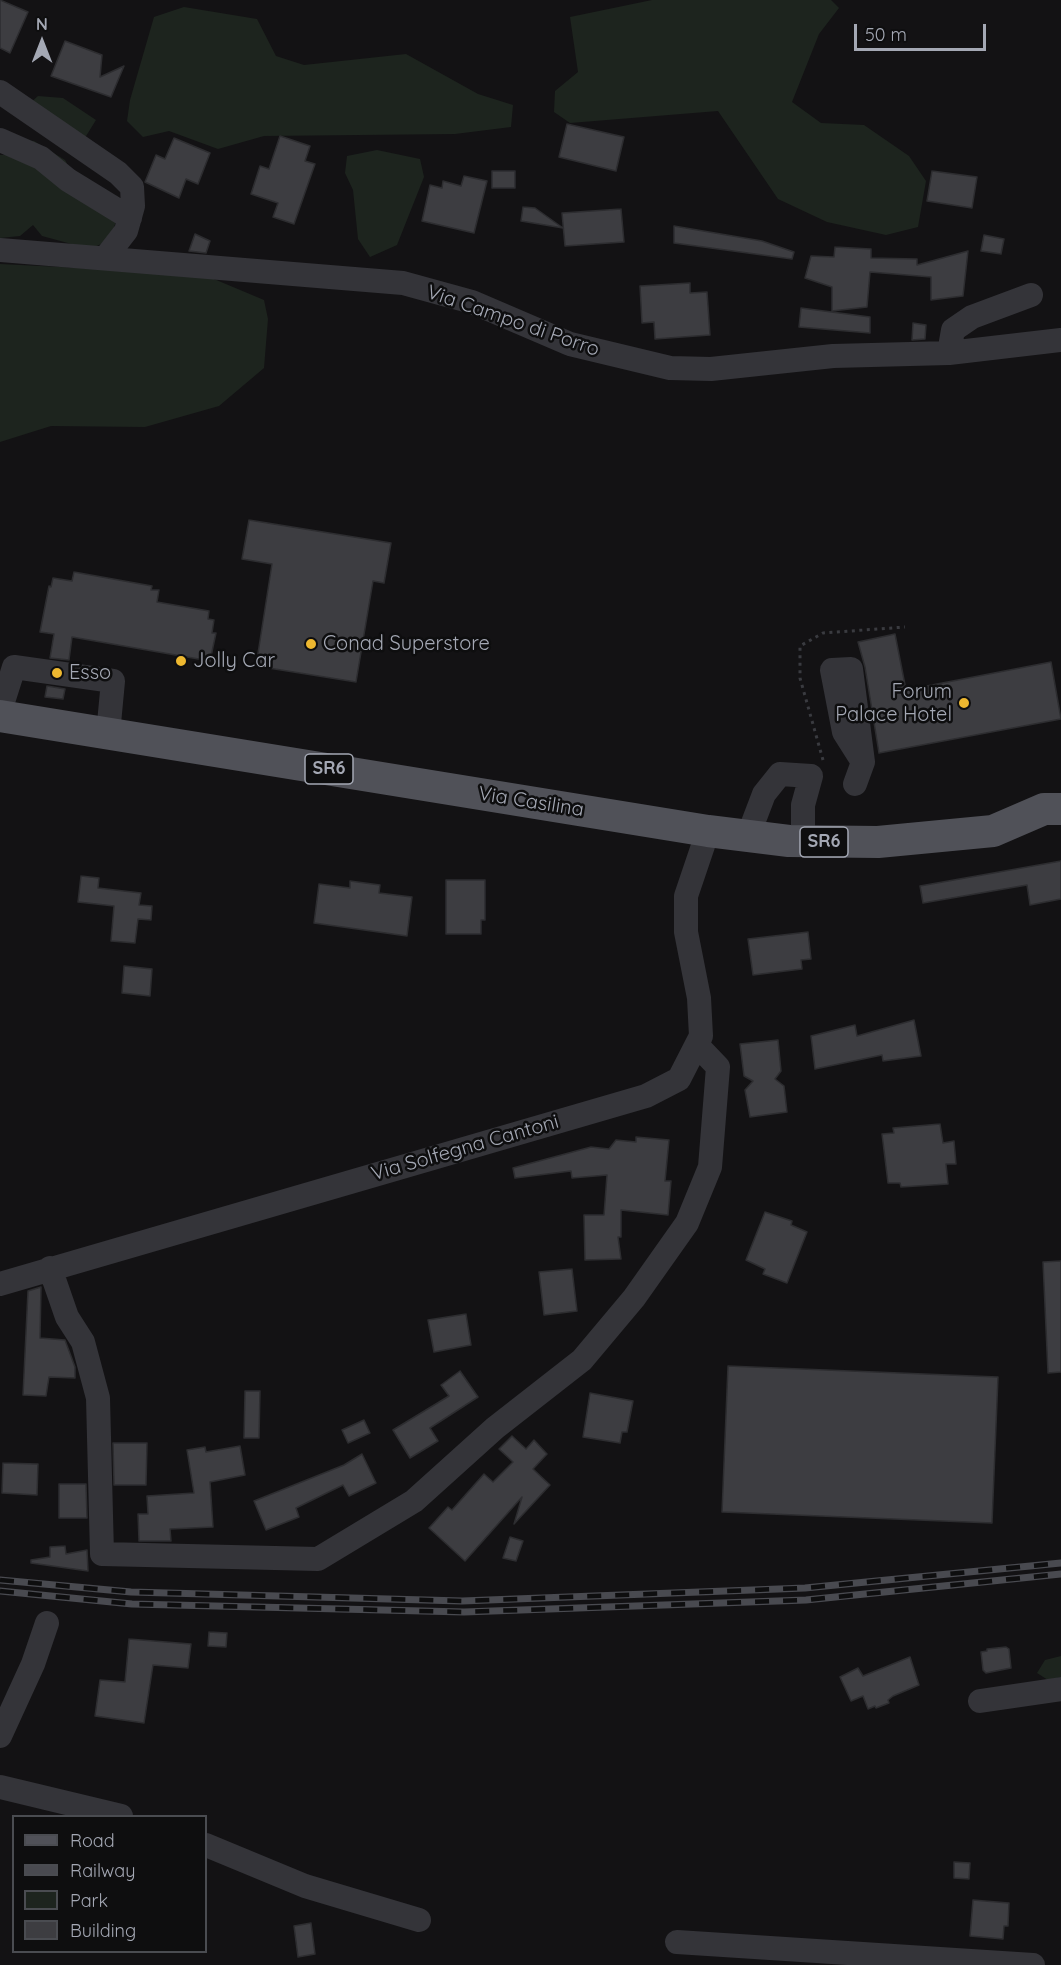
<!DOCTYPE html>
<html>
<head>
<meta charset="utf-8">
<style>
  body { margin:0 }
  #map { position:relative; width:1061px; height:1965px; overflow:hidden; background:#131214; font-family:Quicksand,sans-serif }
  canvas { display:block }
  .legend { position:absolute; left:12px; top:1815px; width:195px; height:138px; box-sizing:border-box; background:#0e0e0f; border:2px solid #4a4c51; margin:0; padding:8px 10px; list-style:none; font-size:18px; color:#a4a8b4 }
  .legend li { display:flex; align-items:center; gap:12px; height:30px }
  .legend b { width:30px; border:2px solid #4a4c51 }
  .north { position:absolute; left:12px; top:12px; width:60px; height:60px; -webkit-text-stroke:4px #0e0e0f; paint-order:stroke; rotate:0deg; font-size:16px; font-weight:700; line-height:24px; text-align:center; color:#a4a8b4 }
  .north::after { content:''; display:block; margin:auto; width:21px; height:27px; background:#a4a8b4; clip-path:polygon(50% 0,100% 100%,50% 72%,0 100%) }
  .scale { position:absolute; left:854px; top:24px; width:132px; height:27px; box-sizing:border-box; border:3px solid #a4a8b4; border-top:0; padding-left:8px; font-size:18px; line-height:21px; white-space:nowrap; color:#a4a8b4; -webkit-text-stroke:4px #0e0e0f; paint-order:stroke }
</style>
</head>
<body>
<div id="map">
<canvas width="1061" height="1965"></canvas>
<ul class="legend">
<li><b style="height:8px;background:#505158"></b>Road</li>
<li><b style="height:8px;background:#494a50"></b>Railway</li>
<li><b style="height:16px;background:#1d241e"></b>Park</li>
<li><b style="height:16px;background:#3d3d41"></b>Building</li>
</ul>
<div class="north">N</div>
<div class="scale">50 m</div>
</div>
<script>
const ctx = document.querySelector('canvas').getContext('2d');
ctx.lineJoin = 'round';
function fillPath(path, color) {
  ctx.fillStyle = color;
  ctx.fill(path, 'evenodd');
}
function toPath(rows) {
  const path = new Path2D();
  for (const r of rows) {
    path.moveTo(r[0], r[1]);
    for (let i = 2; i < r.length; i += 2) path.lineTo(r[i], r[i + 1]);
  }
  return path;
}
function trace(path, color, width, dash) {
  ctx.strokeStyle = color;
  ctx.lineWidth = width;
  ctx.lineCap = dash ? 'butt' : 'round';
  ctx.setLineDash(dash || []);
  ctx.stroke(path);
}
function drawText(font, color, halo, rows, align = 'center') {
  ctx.font = font + ' Quicksand,sans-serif';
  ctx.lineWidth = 5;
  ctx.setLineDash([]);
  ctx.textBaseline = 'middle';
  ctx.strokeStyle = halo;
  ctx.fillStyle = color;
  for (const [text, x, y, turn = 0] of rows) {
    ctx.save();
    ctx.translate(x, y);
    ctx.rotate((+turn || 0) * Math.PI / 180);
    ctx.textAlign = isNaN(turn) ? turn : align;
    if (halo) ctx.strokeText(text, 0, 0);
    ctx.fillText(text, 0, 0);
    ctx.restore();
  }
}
fillPath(toPath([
  [652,0,831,0,839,8,819,34,792,102,821,123,864,125,909,156,926,181,918,227,886,235,827,222,778,199,718,111,570,123,554,112,555,91,578,72,570,17],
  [184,7,257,19,276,56,304,65,406,54,478,94,513,105,511,127,455,134,264,136,218,149,169,131,143,137,127,121,130,100,154,17],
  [38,96,63,98,96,120,83,141,28,105],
  [19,140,34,141,65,160,74,176,119,212,110,240,90,249,42,236,33,225,20,236,0,238,0,155,20,155],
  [377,150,420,159,424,177,397,245,370,257,358,239,353,190,345,173,347,156],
  [0,264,202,274,264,300,268,319,264,368,219,406,145,427,51,426,0,442],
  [1061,1656,1061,1677,1048,1680,1037,1673,1045,1660]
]), '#1d241e');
const building = toPath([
  [0,0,28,12,10,53,0,48,0,0],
  [65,41,102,55,100,77,124,66,111,97,51,76,65,41],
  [567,124,624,137,616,171,559,157,567,124],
  [280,136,310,146,305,161,315,164,294,224,273,217,278,203,251,194,260,166,269,169,280,136],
  [174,138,210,153,198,184,186,179,179,198,145,182,156,155,165,159,174,138],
  [492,171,515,171,515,188,492,188,492,171],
  [932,171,977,177,972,208,927,201,932,171],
  [464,176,487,181,474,233,422,221,430,185,442,188,443,181,461,186,464,176],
  [523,207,535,208,563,228,521,221,523,207],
  [621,209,624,242,565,246,562,213,621,209],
  [674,226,762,241,794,252,792,259,674,243,674,226],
  [195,234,210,241,206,253,189,251,195,234],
  [984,235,1004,239,1001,254,981,251,984,235],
  [835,247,871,249,871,258,917,259,917,265,968,251,963,296,931,300,931,277,870,272,867,307,832,311,832,287,805,278,811,256,834,257,835,247],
  [690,283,690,293,707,292,710,335,655,339,654,322,642,323,640,286,690,283],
  [801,308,870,317,870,333,799,327,801,308],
  [913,323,926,325,925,339,912,340,913,323],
  [249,520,391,543,384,583,373,581,356,682,256,666,272,564,242,559,249,520],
  [74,572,152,586,151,590,159,590,157,602,209,611,208,619,214,620,212,633,216,633,210,661,72,637,69,660,50,658,54,634,40,632,49,586,51,587,53,578,72,581,74,572],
  [895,634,906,690,1051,662,1061,719,879,753,865,667,858,642,895,634],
  [47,686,65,689,63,699,45,697,47,686],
  [1061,861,1061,899,1030,905,1027,885,923,903,920,886,1061,861],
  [81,876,99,878,98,888,141,893,139,905,152,906,151,920,138,919,135,943,111,941,114,906,78,902,81,876],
  [446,880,485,880,485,920,481,920,481,934,446,934,446,880],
  [350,881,380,885,379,893,412,897,407,936,314,923,319,884,350,888,350,881],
  [808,932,811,959,801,960,802,969,753,975,748,939,808,932],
  [124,966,152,969,150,996,122,993,124,966],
  [914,1020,921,1056,883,1061,882,1055,815,1069,811,1036,855,1025,857,1036,914,1020],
  [778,1040,781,1071,775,1079,784,1086,787,1112,750,1117,745,1090,753,1081,744,1076,740,1044,778,1040],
  [940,1124,943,1143,954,1141,956,1164,946,1164,948,1184,901,1187,900,1183,888,1183,882,1134,894,1133,893,1128,940,1124],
  [636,1137,669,1140,665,1181,671,1181,668,1215,621,1210,621,1237,618,1237,621,1259,585,1260,584,1215,604,1215,607,1175,572,1178,571,1171,515,1178,513,1168,591,1147,609,1149,616,1140,636,1142,636,1137],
  [765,1212,792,1221,791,1225,807,1232,787,1283,763,1274,765,1269,746,1260,765,1212],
  [1061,1261,1061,1372,1048,1373,1043,1262,1061,1261],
  [572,1269,577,1311,544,1315,539,1272,572,1269],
  [41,1287,40,1338,65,1340,75,1367,75,1378,49,1377,46,1396,23,1395,28,1291,41,1287],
  [466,1314,471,1345,434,1352,428,1320,466,1314],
  [728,1366,998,1377,992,1523,722,1512,728,1366],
  [460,1371,478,1397,430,1428,438,1441,410,1458,393,1430,449,1396,441,1385,460,1371],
  [245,1391,260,1391,259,1438,244,1438,245,1391],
  [590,1393,633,1401,627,1432,622,1432,620,1443,583,1437,590,1393],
  [364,1420,370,1433,348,1443,342,1430,364,1420],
  [512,1436,526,1449,534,1440,547,1454,533,1469,550,1485,514,1524,522,1497,465,1561,429,1528,448,1507,452,1510,484,1474,493,1482,513,1462,499,1449,512,1436],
  [113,1443,147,1443,146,1485,114,1485,113,1443],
  [240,1446,245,1475,210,1482,213,1527,170,1529,171,1541,139,1541,138,1514,148,1514,147,1496,194,1493,187,1450,205,1447,206,1452,240,1446],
  [362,1454,376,1483,349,1496,343,1485,296,1508,299,1517,266,1530,254,1501,344,1465,362,1454],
  [3,1463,38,1464,37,1495,2,1493,3,1463],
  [59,1484,86,1484,87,1518,59,1518,59,1484],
  [510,1537,523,1541,516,1561,503,1558,510,1537],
  [65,1546,66,1554,87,1550,88,1571,31,1563,31,1560,50,1557,50,1547,65,1546],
  [209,1632,227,1633,226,1647,208,1646,209,1632],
  [129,1639,191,1644,188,1668,153,1665,144,1723,95,1716,100,1680,125,1682,129,1639],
  [1006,1647,1009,1649,1011,1668,986,1673,983,1670,981,1652,987,1651,987,1649,1006,1647],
  [910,1657,919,1685,893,1696,888,1700,889,1703,876,1708,875,1706,868,1709,863,1696,851,1701,840,1677,858,1668,863,1676,910,1657],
  [954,1862,970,1863,969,1879,954,1878,954,1862],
  [973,1900,1009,1903,1008,1926,1004,1926,1003,1939,970,1936,973,1900],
  [311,1923,315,1954,298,1957,294,1926,311,1923]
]);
fillPath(building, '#3d3d41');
trace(building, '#2d2d30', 1.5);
trace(toPath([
  [823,760,800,678,800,646,823,633,905,627]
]), '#3a3b40', 3, [3, 4.5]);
trace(toPath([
  [0,92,118,173,132,187,133,206,126,231,105,258],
  [0,140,41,158,68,180,130,218],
  [0,250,403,283,472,302,570,344,670,368,711,369,833,356,949,353,1061,340],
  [949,353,953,330,972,317,1031,295],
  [0,711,14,667,113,681,108,734],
  [855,784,863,762,851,669,832,670,844,732,863,762],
  [748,836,764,794,780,774,811,776,803,805,803,842],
  [50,1268,67,1317,83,1342,98,1398,102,1554,318,1559,414,1501,495,1428,582,1360,634,1298,687,1223,710,1167,718,1067,697,1045],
  [0,1284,646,1096,679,1079,701,1036,699,998,686,932,686,896,708,831],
  [980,1701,1061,1689],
  [0,1736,33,1664,47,1623],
  [0,1787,121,1816],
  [206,1845,305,1886,419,1920],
  [677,1942,1033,1965]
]), '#343439', 24);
trace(toPath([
  [0,716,708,831,789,841,878,842,993,831,1044,809,1061,809]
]), '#505158', 32);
const rail = toPath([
  [0,1580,131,1592,462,1601,805,1588,1061,1563],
  [0,1591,132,1604,464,1612,806,1600,1061,1574]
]);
trace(rail, '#494a50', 7);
trace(rail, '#0e0e0f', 4.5, [14]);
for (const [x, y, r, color] of [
  [311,644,6,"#eeb830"],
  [181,661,6,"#eeb830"],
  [57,673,6,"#eeb830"],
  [964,703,6,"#eeb830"]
]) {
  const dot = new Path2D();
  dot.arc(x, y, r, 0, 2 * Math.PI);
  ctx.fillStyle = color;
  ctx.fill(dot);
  trace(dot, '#0e0e0f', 2);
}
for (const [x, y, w] of [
  [329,769,48],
  [824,842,48]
]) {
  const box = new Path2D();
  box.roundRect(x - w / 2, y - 15, w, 30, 4.5);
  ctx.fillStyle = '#0e0e0f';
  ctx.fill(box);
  trace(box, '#a4a8b4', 1.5);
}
drawText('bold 18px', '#a4a8b4', null, [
  ["SR6",329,769],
  ["SR6",824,842]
]);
drawText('20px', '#a4a8b4', '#0e0e0f', [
  ["Via Campo di Porro",513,321,19],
  ["Via Casilina",531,802,9],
  ["Via Solfegna Cantoni",465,1148,-16]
]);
drawText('20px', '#a4a8b4', '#0e0e0f', [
  ["Conad Superstore",323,644],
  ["Jolly Car",193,661],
  ["Esso",69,673],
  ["Forum",952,692,"right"],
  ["Palace Hotel",952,715,"right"]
], 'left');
</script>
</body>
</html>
